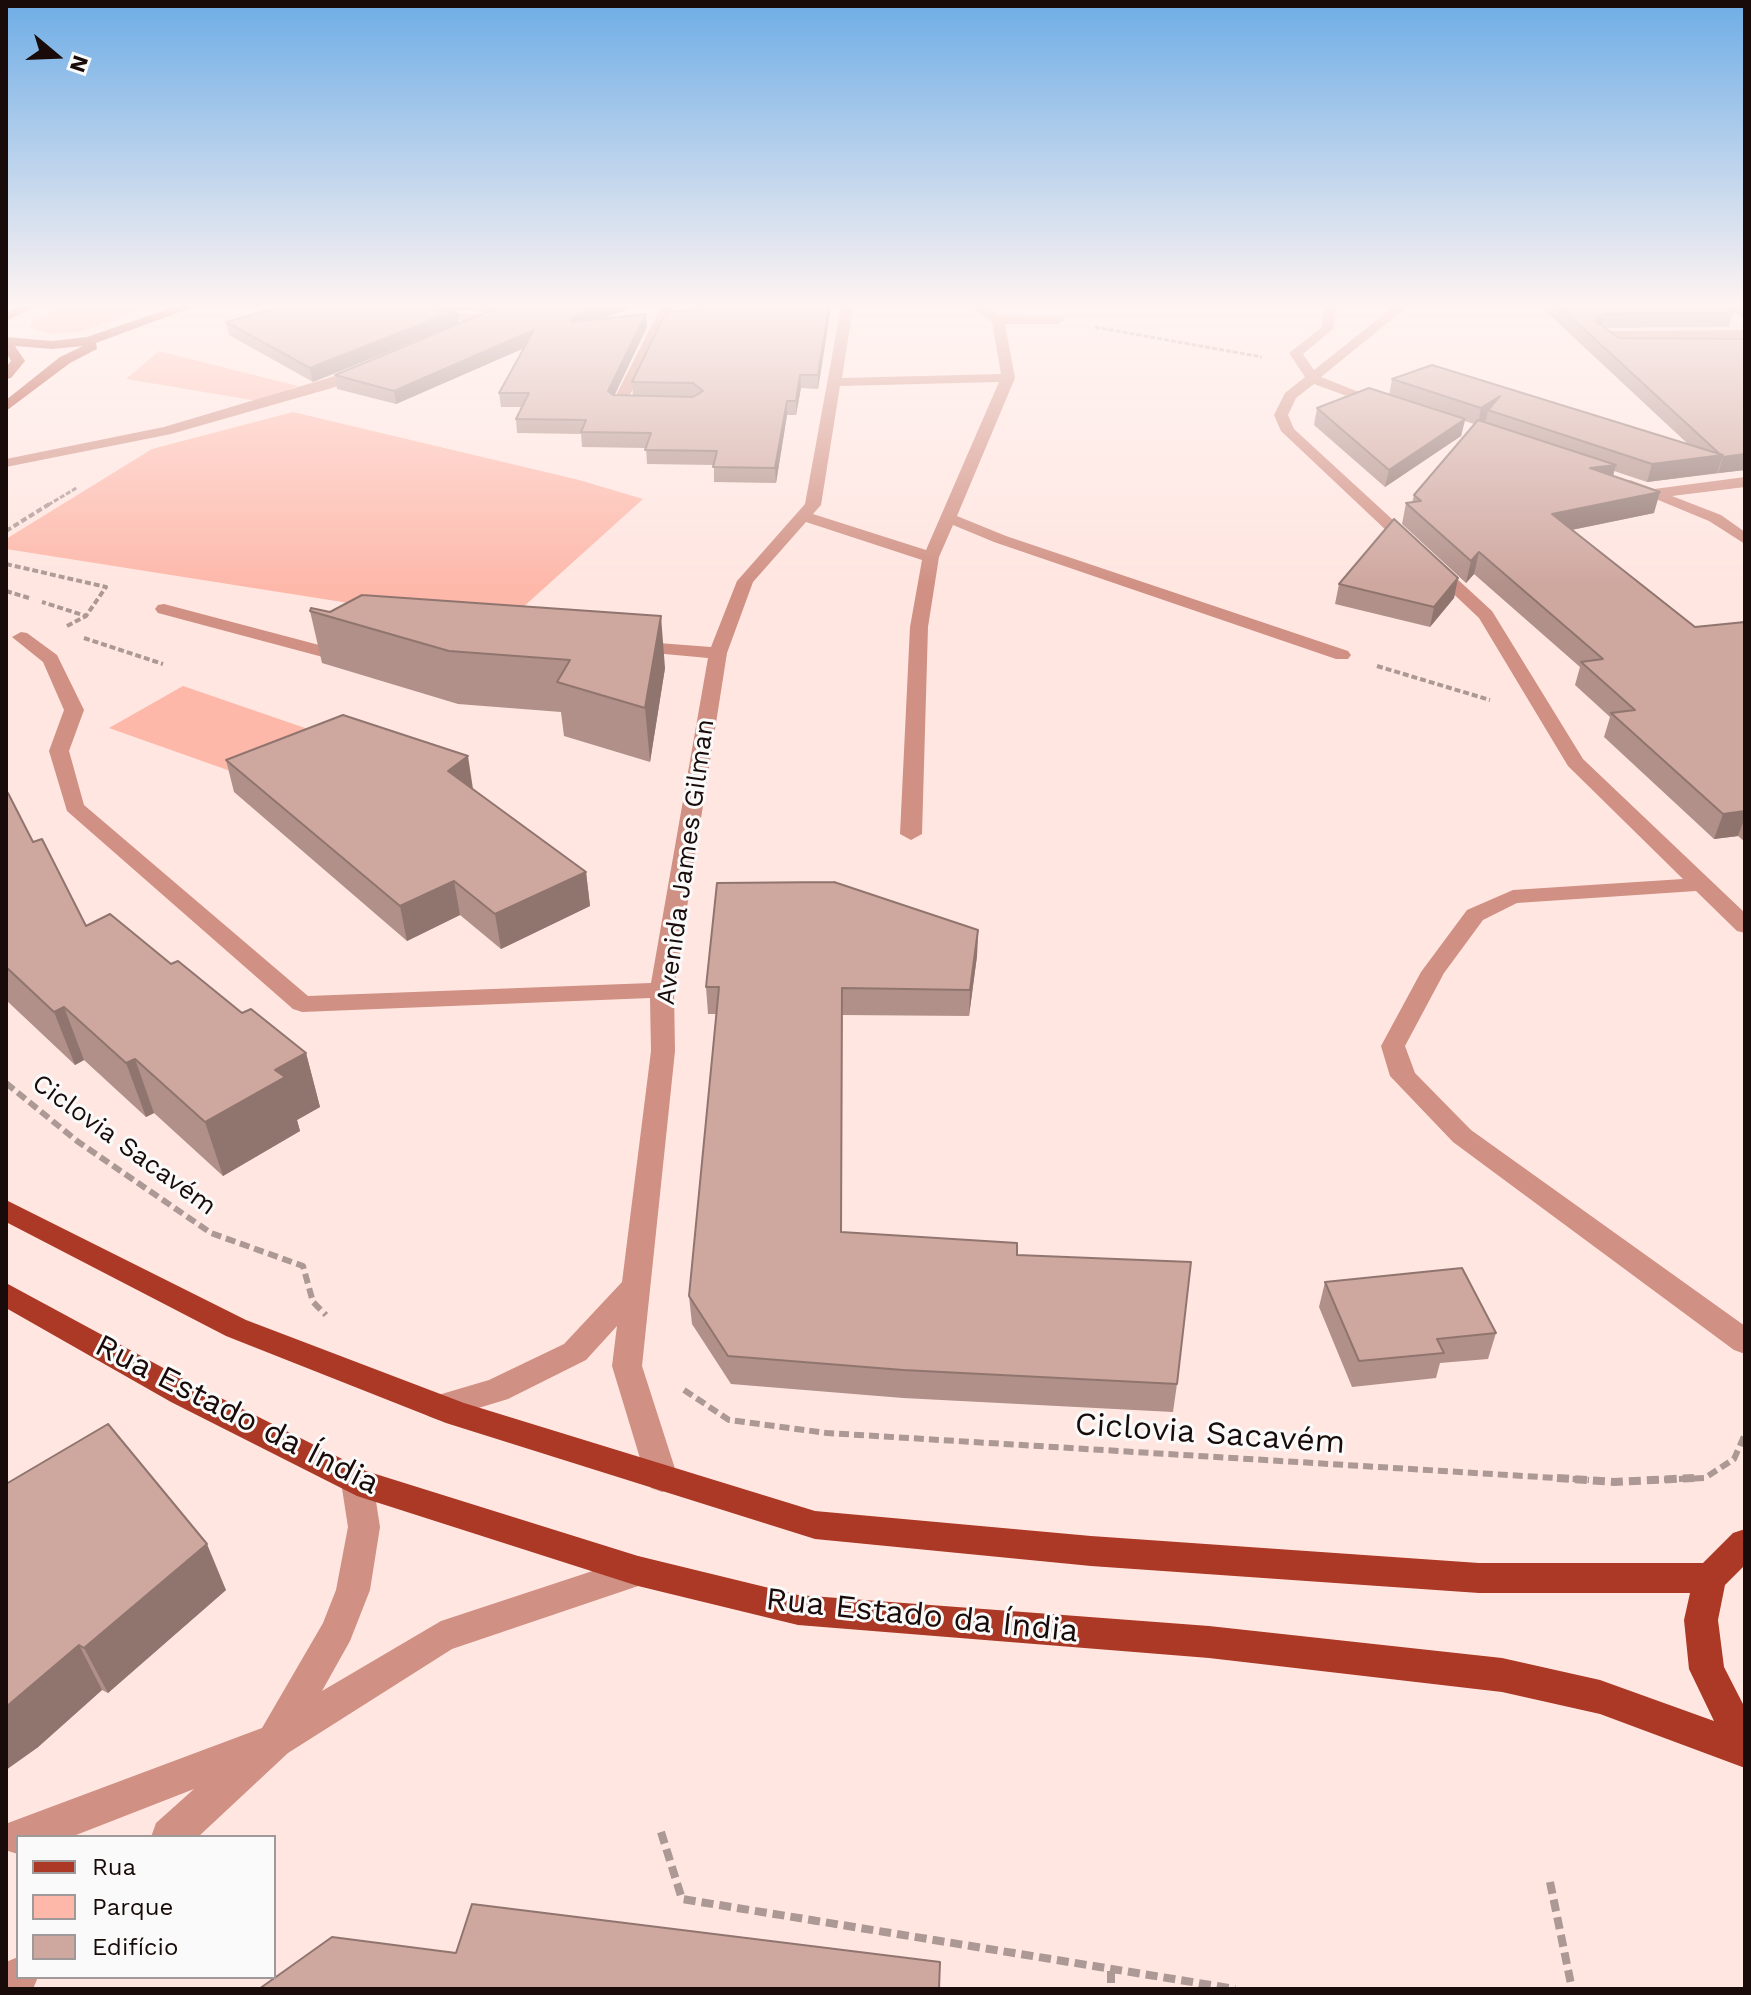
<!DOCTYPE html>
<html>
<head>
<meta charset="utf-8">
<style>
  body { margin:0 }
  #map { position:relative; width:1751px; height:1995px; overflow:hidden; background:#ffe6e1; font-family:"Work Sans",sans-serif }
  canvas { display:block }
  .frame { position:absolute; inset:0; border:8px solid #180b09; pointer-events:none }
  .legend { position:absolute; left:16px; top:1835px; width:260px; height:144px; box-sizing:border-box; background:#f9faf9; border:2px solid #9f9a99; margin:0; padding:10px 14px; list-style:none; font-size:24px; color:#180b09 }
  .legend li { display:flex; align-items:center; gap:16px; height:40px }
  .legend b { width:40px; border:2px solid #9f9a99 }
  .north { position:absolute; left:16px; top:16px; width:80px; height:80px; -webkit-text-stroke:6px #f9faf9; paint-order:stroke; rotate:109deg; font-size:22px; font-weight:700; line-height:32px; text-align:center; color:#180b09 }
  .north::after { content:''; display:block; margin:auto; width:28px; height:36px; background:#180b09; clip-path:polygon(50% 0,100% 100%,50% 72%,0 100%) }
</style>
</head>
<body>
<div id="map">
<canvas width="1751" height="1995"></canvas>
<div class="frame"></div>
<ul class="legend">
<li><b style="height:10px;background:#ab3926"></b>Rua</li>
<li><b style="height:22px;background:#fdb8aa"></b>Parque</li>
<li><b style="height:22px;background:#cea79f"></b>Edifício</li>
</ul>
<div class="north">N</div>
</div>
<script>
const ctx = document.querySelector('canvas').getContext('2d');
ctx.lineJoin = 'round';
function fillPath(path, color) {
  ctx.fillStyle = color;
  ctx.fill(path, 'evenodd');
}
function toPath(rows) {
  const path = new Path2D();
  for (const r of rows) {
    path.moveTo(r[0], r[1]);
    for (let i = 2; i < r.length; i += 2) path.lineTo(r[i], r[i + 1]);
  }
  return path;
}
function trace(path, color, width, dash) {
  ctx.strokeStyle = color;
  ctx.lineWidth = width;
  ctx.lineCap = dash ? 'butt' : 'round';
  ctx.setLineDash(dash || []);
  ctx.stroke(path);
}
function drawText(font, color, halo, rows, align = 'center') {
  ctx.font = font + ' "Work Sans",sans-serif';
  ctx.lineWidth = 6;
  ctx.setLineDash([]);
  ctx.textBaseline = 'middle';
  ctx.strokeStyle = halo;
  ctx.fillStyle = color;
  for (const [text, x, y, turn = 0] of rows) {
    ctx.save();
    ctx.translate(x, y);
    ctx.rotate((+turn || 0) * Math.PI / 180);
    ctx.textAlign = isNaN(turn) ? turn : align;
    if (halo) ctx.strokeText(text, 0, 0);
    ctx.fillText(text, 0, 0);
    ctx.restore();
  }
}
fillPath(toPath([
  [65,307,151,307,80,332,50,334,29,327,35,319],
  [159,351,298,386,258,401,126,379],
  [293,412,579,480,643,499,501,627,6,549,6,539,152,449],
  [183,686,308,729,236,773,109,728]
]), '#fdb8aa');
trace(toPath([
  [1095,327,1262,357],
  [48,505,78,487]
]), '#ac9894', 3, [5, 2]);
trace(toPath([
  [6,531,51,503],
  [6,564,106,587,86,616,42,602],
  [6,591,29,598],
  [67,626,86,616],
  [84,638,163,664],
  [1377,666,1490,700]
]), '#ac9894', 4, [6, 3]);
trace(toPath([
  [6,1083,77,1141,211,1233,303,1266,313,1302,326,1315],
  [684,1390,729,1420,827,1433,1589,1480],
  [1649,1480,1705,1478,1734,1459,1745,1434]
]), '#ac9894', 6, [10, 5]);
trace(toPath([
  [1557,1478,1614,1482,1694,1478],
  [661,1832,682,1899,1235,1989],
  [1550,1882,1572,1989],
  [1111,1971,1111,1989]
]), '#ac9894', 8, [12, 6]);
fillPath(toPath([
  [661,307,673,307,628,399,641,399,648,403,641,407,614,406,612,403,661,307],
  [841,307,853,307,842,378,1001,374,992,322,971,307,986,307,1001,316,1062,317,1064,320,1058,324,1005,324,1015,378,957,516,1006,536,1348,651,1351,655,1348,659,1336,659,994,542,953,525,939,557,928,627,922,834,911,840,900,834,910,627,922,560,806,522,753,582,727,653,674,990,675,1051,642,1366,678,1478,673,1488,662,1492,651,1488,646,1478,612,1366,617,1326,586,1360,508,1399,439,1420,428,1416,424,1407,428,1398,489,1380,564,1344,622,1282,651,1051,650,998,302,1012,293,1009,67,811,49,751,64,710,43,662,12,637,21,632,27,633,57,655,84,710,69,751,84,805,308,996,651,983,708,658,632,651,623,646,632,641,711,647,737,581,805,504,841,307],
  [999,382,926,550,813,514,821,505,840,386,999,382],
  [1325,307,1337,307,1333,329,1303,354,1314,370,1393,307,1407,307,1321,377,1389,404,1377,407,1314,384,1296,398,1288,415,1294,429,1492,611,1583,759,1745,913,1745,933,1737,931,1696,891,1517,903,1483,920,1444,973,1405,1046,1415,1073,1471,1130,1745,1326,1745,1354,1734,1350,1453,1142,1390,1076,1381,1046,1421,972,1467,910,1513,890,1683,879,1568,766,1479,618,1281,431,1274,415,1285,393,1305,377,1289,353,1321,328,1325,307],
  [437,311,491,316,497,320,491,324,433,318,431,315,437,311],
  [1745,330,1745,338,1614,339,1620,345,1614,349,1594,335,1600,331,1745,330],
  [365,367,370,368,370,374,332,388,171,434,6,467,6,459,164,427,365,367],
  [1745,477,1745,487,1672,496,1721,515,1745,532,1745,544,1709,521,1622,485,1630,480,1654,489,1745,477],
  [164,604,338,650,353,648,356,652,346,660,334,660,158,613,155,609,158,605,164,604],
  [357,1468,368,1472,373,1482,380,1527,370,1590,350,1641,322,1691,441,1621,638,1556,650,1560,655,1571,650,1582,452,1649,288,1753,198,1837,151,1837,156,1823,194,1789,71,1837,18,1837,18,1854,8,1851,6,1829,8,1823,262,1728,323,1623,336,1590,348,1527,341,1482,346,1472,357,1468],
  [18,1957,18,1977,38,1977,33,1989,6,1989,6,1962,18,1957]
]), '#d09083');
fillPath(toPath([
  [18,307,35,307,6,321,6,312,18,307],
  [174,307,193,307,96,343,97,349,70,363,6,411,6,400,60,357,83,346,52,349,15,346,25,361,11,378,6,379,6,367,11,361,6,352,6,337,52,341,87,337,174,307],
  [6,1200,246,1320,464,1403,815,1511,1091,1536,1479,1563,1703,1563,1733,1533,1745,1529,1745,1565,1725,1585,1718,1620,1724,1667,1745,1708,1745,1768,1600,1714,1502,1692,1209,1658,798,1625,638,1586,357,1496,171,1402,6,1308,6,1283,193,1384,366,1471,638,1556,798,1595,1209,1626,1502,1658,1600,1680,1714,1721,1689,1669,1684,1620,1690,1593,1479,1593,1091,1566,815,1539,446,1423,226,1336,6,1222,6,1200]
]), '#ab3926');
fillPath(toPath([
  [279,307,498,307,486,312,457,310,459,323,313,382,229,335,226,322],
  [499,307,632,307,602,319,647,327,614,395,633,396,632,382,719,307,831,307,818,389,801,388,796,415,787,415,776,483,714,482,714,465,647,464,646,448,582,447,581,434,517,433,516,419,522,407,501,407,499,393,524,348,396,404,337,389,335,375],
  [1541,307,1726,307,1733,313,1729,327,1605,328,1745,470,1647,482,1614,471,1613,476,1654,513,1572,530,1695,627,1745,622,1745,842,1738,836,1714,839,1604,737,1610,717,1575,685,1580,667,1474,574,1466,583,1402,524,1406,503,1412,503,1414,495,1474,424,1465,421,1461,436,1385,487,1314,425,1317,408,1389,395,1392,379,1688,444],
  [1727,307,1745,307,1745,320],
  [1458,578,1454,598,1430,627,1335,604,1339,584],
  [310,611,330,612,665,668,650,762,564,736,561,712,458,704,322,663],
  [226,760,473,789,586,872,590,906,501,949,460,915,407,941,234,792],
  [6,793,33,842,86,926,171,964,242,1013,306,1053,320,1107,297,1120,300,1131,223,1176,154,1113,146,1117,84,1060,75,1065,6,1000],
  [978,930,977,956,969,1016,842,1015,841,1232,1017,1255,1177,1384,1173,1412,903,1398,731,1384,692,1324,689,1296,716,1014,708,1014,706,987],
  [1325,1282,1496,1333,1488,1359,1440,1363,1436,1378,1352,1387,1319,1307],
  [6,1484,226,1590,108,1693,102,1690,37,1748]
]), '#b19089');
fillPath(toPath([
  [486,307,498,307,486,312],
  [598,307,632,307,572,331,571,318],
  [829,307,831,307,818,389,818,375],
  [457,310,459,323,313,382,310,368],
  [646,314,647,327,610,405,608,391],
  [1604,314,1600,328,1595,321],
  [534,330,536,343,396,404,394,391],
  [800,375,801,388,796,415,796,401],
  [1500,396,1488,410,1486,420,1478,425,1481,408],
  [787,401,787,415,776,483,775,468],
  [1465,419,1461,436,1385,487,1389,470],
  [1745,454,1745,470,1718,473,1723,457],
  [1723,455,1717,473,1647,482,1652,464],
  [1616,465,1610,486,1590,468],
  [1660,492,1654,513,1546,535,1552,514],
  [1479,552,1474,574,1466,583,1471,561],
  [1458,578,1454,598,1430,627,1434,607],
  [661,616,665,668,650,762,645,708],
  [468,756,473,789,448,771],
  [1745,811,1745,817,1738,836,1714,839,1723,814],
  [586,872,590,906,501,949,495,914],
  [454,881,460,915,407,941,400,906],
  [978,930,977,956,969,1016,970,990],
  [64,1007,84,1060,75,1065,54,1012],
  [306,1053,320,1107,297,1120,300,1131,223,1176,205,1122,275,1070],
  [135,1059,154,1113,146,1117,126,1063],
  [207,1544,226,1590,108,1693,84,1648],
  [79,1645,102,1690,37,1748,6,1770,6,1707]
]), '#90756f');
const building = toPath([
  [279,307,432,307,433,309,457,310,310,368,226,322,279,307],
  [499,307,598,307,571,318,572,322,646,314,608,391,613,395,693,397,703,391,693,383,632,382,666,312,719,307,829,307,818,375,800,375,796,401,787,401,775,468,713,467,717,451,645,450,651,433,581,432,586,420,516,419,529,393,499,393,534,330,394,391,335,375,499,307],
  [1560,307,1726,307,1733,313,1604,314,1595,321,1619,338,1745,339,1745,454,1723,457,1560,307],
  [1432,365,1723,455,1652,464,1488,410,1500,396,1481,408,1392,379,1432,365],
  [1369,388,1465,419,1389,470,1317,408,1369,388],
  [1478,420,1616,465,1590,468,1660,492,1552,514,1695,627,1745,622,1745,811,1723,814,1611,713,1635,710,1581,662,1603,659,1479,552,1471,561,1406,503,1421,501,1414,495,1478,420],
  [1394,519,1458,578,1434,607,1339,584,1394,519],
  [362,595,661,616,645,708,557,682,570,660,449,651,310,611,311,608,330,612,362,595],
  [343,715,468,756,448,771,586,872,495,914,454,881,400,906,226,760,343,715],
  [6,793,8,793,33,842,42,839,86,926,110,914,171,964,178,961,242,1013,251,1009,306,1053,275,1070,285,1077,205,1122,135,1059,126,1063,64,1007,54,1012,6,967,6,793],
  [834,882,978,930,970,990,842,988,841,1232,1017,1243,1017,1255,1191,1262,1177,1384,903,1370,728,1356,689,1296,719,987,706,987,717,883,834,882],
  [1462,1268,1496,1333,1437,1339,1444,1353,1359,1361,1325,1282,1462,1268],
  [108,1424,207,1544,84,1648,79,1645,6,1707,6,1484,108,1424],
  [472,1904,940,1962,939,1989,259,1989,332,1937,456,1953,472,1904]
]);
fillPath(building, '#cea79f');
trace(building, '#90756f', 2);
const sky = ctx.createLinearGradient(0, 0, 0, 587);
sky.addColorStop(0, '#6eade6');
sky.addColorStop(0.52, '#fff4f2');
sky.addColorStop(1, '#fff4f200');
ctx.fillStyle = sky;
ctx.fillRect(0, 0, 1751, 587);
drawText('26px', '#180b09', '#f9faf9', [
  ["Avenida James Gilman",686,862,-82],
  ["Ciclovia Sacavém",124,1145,36]
]);
drawText('32px', '#180b09', '#f9faf9', [
  ["Rua Estado da Índia",237,1415,27],
  ["Ciclovia Sacavém",1210,1434,4],
  ["Rua Estado da Índia",922,1616,6]
]);
</script>
</body>
</html>
